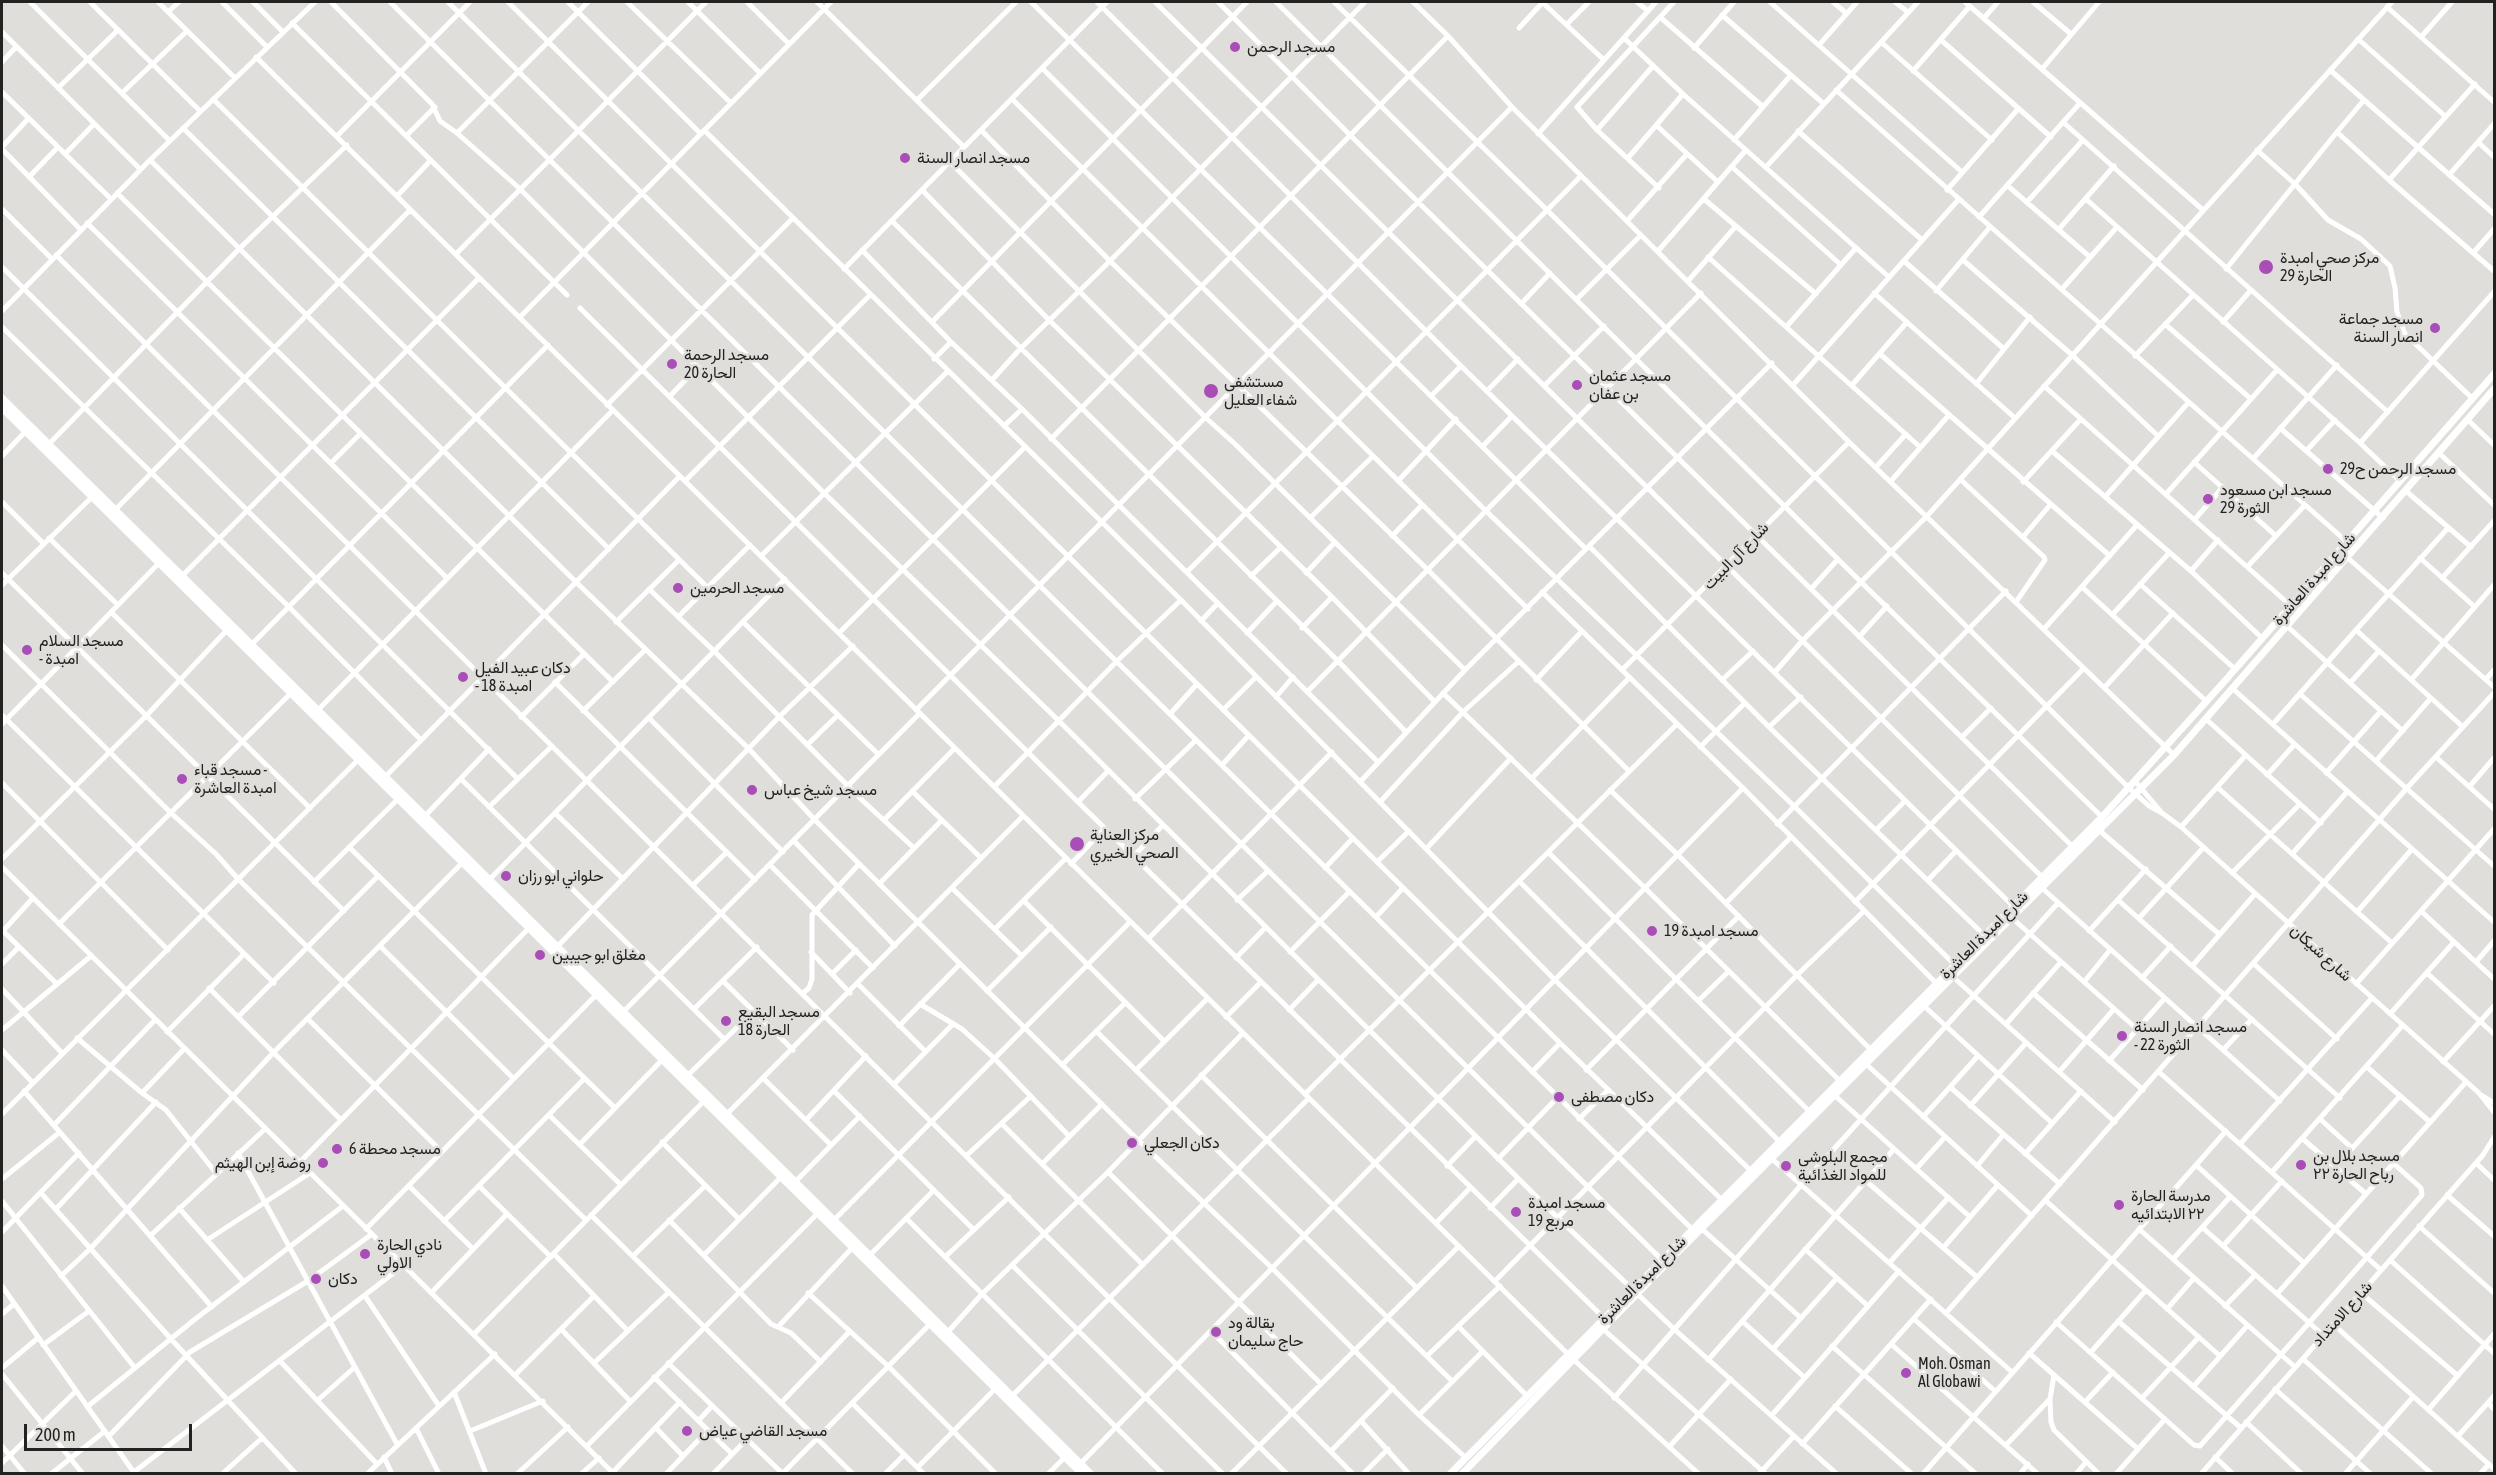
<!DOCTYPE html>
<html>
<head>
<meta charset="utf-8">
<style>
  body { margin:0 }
  #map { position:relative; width:2496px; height:1475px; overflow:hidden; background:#dfdedb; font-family:"Asap Condensed",sans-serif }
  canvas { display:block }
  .frame { position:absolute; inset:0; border:3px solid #222220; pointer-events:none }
  .scale { position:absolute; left:24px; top:1424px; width:168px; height:27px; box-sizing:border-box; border:3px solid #222220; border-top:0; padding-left:8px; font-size:18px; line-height:21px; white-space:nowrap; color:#222220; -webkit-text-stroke:4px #dfdedb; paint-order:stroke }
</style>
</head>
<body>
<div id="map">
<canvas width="2496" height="1475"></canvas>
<div class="frame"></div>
<div class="scale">200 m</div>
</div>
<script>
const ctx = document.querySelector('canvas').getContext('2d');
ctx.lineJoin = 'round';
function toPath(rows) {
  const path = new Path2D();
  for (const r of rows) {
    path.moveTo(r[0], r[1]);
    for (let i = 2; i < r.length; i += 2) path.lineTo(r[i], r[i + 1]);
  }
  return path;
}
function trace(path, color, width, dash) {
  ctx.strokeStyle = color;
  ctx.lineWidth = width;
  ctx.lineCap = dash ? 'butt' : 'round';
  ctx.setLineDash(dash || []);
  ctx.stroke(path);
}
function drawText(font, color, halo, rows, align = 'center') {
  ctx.font = font + ' "Asap Condensed",Vazirmatn,sans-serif';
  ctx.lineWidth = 5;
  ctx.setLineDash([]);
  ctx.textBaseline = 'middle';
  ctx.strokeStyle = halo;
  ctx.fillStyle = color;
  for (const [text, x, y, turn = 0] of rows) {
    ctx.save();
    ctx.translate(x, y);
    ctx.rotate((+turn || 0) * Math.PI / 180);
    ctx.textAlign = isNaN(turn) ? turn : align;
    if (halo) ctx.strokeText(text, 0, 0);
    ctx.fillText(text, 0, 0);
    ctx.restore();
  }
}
trace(toPath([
  [30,2,170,141],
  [90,2,200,111],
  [158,2,235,78],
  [222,2,267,47],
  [253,2,283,32],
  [331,2,432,104,440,121,457,133,519,188,825,494,1058,720,1558,1218,1674,1329,1837,1474],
  [390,2,1662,1260],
  [448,2,1692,1229],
  [508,2,1560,1043,1721,1199],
  [568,2,701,134],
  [627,2,731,103],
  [688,2,760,73],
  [747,2,789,44],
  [817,2,964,147],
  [1031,2,1586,549],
  [1097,2,1461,366,2013,906],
  [1155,2,2042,877],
  [1218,2,1350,135,2072,846],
  [1276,2,1861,582,2102,817],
  [1334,2,1547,210,2129,788,2149,806,2162,813,2181,827,2479,1093,2494,1112],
  [1542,2,1604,60],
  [1637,2,1648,11],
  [1770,2,1962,172],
  [1833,2,1846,13],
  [1895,2,1908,12],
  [1965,2,2203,210],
  [2033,2,2071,34],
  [2387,7,2494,102],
  [168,12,179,2],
  [1722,15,1824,104],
  [1660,17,1762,106],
  [1984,18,1998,2],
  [292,23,567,295],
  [1567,24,1589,2],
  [1519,28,1543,2],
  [2,32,140,169],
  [2421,37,2452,2],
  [1624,38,1683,94,1889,277],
  [2358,39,2445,116],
  [1941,40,2051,137],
  [1881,42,1992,140],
  [1819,45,1857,2],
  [1694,48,1734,2],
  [256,57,1574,1360,1699,1474],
  [2,62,16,47],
  [1042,68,1486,511,1794,806,1955,965],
  [2042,69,2099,2],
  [2330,70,2494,214],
  [1913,71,1970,6],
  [58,88,118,30],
  [1836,90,2346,541],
  [2,92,111,199],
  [122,93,187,31],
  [213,99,707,587],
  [1012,99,1528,609],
  [917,100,1016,2],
  [2364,100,2337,132,2389,180,2494,271],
  [1512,107,1849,442,2174,755],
  [2064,123,2388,412],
  [1657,126,1718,182],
  [183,128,609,549],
  [704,130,1181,600,1555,980,1750,1170],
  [981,130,1110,261,1428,570,1629,771],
  [1597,130,1653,66],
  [1798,131,1922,240],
  [457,133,588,2],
  [1538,134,1656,2],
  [337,136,470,2],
  [406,136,435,107],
  [1734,140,1791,75],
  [2478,142,2494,157],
  [2,147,28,119],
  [2,149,81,230],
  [2257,150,2296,185,2328,220,2361,239,2390,266,2395,288,2397,312,2405,334,2473,399],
  [65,154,94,124],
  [1628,158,1683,94],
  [150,160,577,583,749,749,815,820,938,942,1137,1139,1273,1269,1419,1415,1466,1458],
  [950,162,1206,418,1235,444,1465,670],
  [1732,167,1841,265],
  [1766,167,1918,2],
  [2449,175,2494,124],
  [29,177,58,147],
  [2389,180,2475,84],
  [2008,186,2090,257],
  [1659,188,1597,130,1577,107,1674,2],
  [922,190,1049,320,1332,597,1435,702],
  [1947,190,2018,109],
  [117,193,613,682],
  [397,196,431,160],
  [1704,199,1816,294],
  [2086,199,2360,443,2400,481],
  [2027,202,2083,140],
  [2,209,52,259],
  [1979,217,2080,103],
  [892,221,1338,661,1406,732],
  [1627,221,1687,154],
  [87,223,447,578],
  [2059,229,2114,166],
  [862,250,951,342,1022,409,1378,762],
  [1658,251,1746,150],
  [2474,252,2494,229],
  [456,254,706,2],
  [56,255,1287,1474],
  [1708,257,1920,447],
  [1963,260,2072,355,2158,436],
  [1904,261,2004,349],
  [2,267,518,779],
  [844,269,1107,2],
  [2226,269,2337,132],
  [1688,281,1736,226],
  [2062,289,2117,227],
  [1936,291,1990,227],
  [1874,293,2015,418],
  [1577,299,1641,235],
  [1521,304,1550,273],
  [580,308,1078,802,1604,1318],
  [2,311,150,160,315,2],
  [520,317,831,2],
  [932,322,1247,2],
  [2223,322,2251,290],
  [2165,324,2251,399],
  [1787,326,1856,248],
  [2,327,289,607,421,740],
  [1880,354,2110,556],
  [2135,356,2193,295],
  [934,359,951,342],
  [992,380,1020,349,1110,261,1365,2],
  [1976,384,2030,317],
  [1545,385,1604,326],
  [1793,385,1959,199],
  [1852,385,1907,322],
  [2044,386,2291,606],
  [1487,391,1518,359],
  [1432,395,1461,366],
  [670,396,698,367],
  [607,405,793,218],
  [2468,420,2494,445],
  [1004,426,1022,409],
  [2280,428,2383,518],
  [1051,439,1448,36],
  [2360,443,2494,292],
  [48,445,240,248,347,145],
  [1483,446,1512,416],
  [2052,451,2191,571,2262,638],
  [2306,451,2335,420],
  [2439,453,2494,505],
  [2,456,25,432],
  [2253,459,2337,365],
  [2194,462,2276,536],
  [331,463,360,434],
  [1876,467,1906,434],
  [1960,479,2044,557,2045,560,2016,602],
  [685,481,870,295],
  [1398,481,1456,419],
  [1891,481,1949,415],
  [2023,482,2080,420],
  [2406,491,2471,547],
  [2166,494,2277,370],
  [2105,497,2188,403],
  [2,502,43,543],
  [115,510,410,210],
  [1310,518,1372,457],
  [2195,519,2223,487],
  [2448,528,2356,630,2463,727],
  [1392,536,1422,505],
  [2023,537,2050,505],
  [49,538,118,605],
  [1589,546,1769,727,1984,935],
  [761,556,948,371],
  [2348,558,2494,687],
  [2420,558,2475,607],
  [2248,566,2305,505],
  [2191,571,2218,540],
  [1187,572,1581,176],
  [2,573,344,911],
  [1306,573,1335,542],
  [182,576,479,278],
  [1251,576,1280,548],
  [2442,578,2494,521],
  [2140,584,2235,669],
  [2,585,93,496],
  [2082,587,2206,701],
  [649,589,715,652,863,801,914,848],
  [1811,589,1838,559],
  [1542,592,1743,788,1936,983],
  [111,612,310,808],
  [2113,614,2169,553],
  [678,617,750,545],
  [1201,621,1218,603],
  [616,622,679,560],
  [744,623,878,754],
  [2288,627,2403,731],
  [1302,628,1332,597],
  [2044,629,2137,525],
  [839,633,1025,447],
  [1247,633,1276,602],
  [1859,637,1887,606],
  [252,644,548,345],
  [2,645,171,813,216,854,239,880,586,1220],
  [1622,670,1849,442],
  [1775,672,1803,640,1927,516,2392,2],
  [2486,679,2494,670],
  [1536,680,1582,631],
  [1722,680,1753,651],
  [2411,680,2494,585],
  [555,682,755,880],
  [2350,683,2379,651],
  [2104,688,2173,613],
  [2232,688,2494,922],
  [1307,692,1701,293],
  [1443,693,1645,888,1839,1080],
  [2300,694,2494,866],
  [1276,697,1293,677],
  [916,710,1512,107,1448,36,1413,2],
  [1223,710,1256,677],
  [583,711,645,650],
  [315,713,613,410],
  [1170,714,1197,684],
  [2,715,274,983],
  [521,717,584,654],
  [649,718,783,852],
  [2206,719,2321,823],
  [2,724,159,563],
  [2273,724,2356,630],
  [1769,727,1801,697],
  [1962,737,1991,708],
  [807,745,838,715],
  [1700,747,1745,703],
  [2436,757,2494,809],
  [2376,761,2431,698],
  [1222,765,1249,735],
  [2326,773,2381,711],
  [2267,775,2294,745],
  [385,777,680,476],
  [1532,778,1629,678],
  [461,779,724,1039],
  [2135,781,2162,813],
  [1360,782,1465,670,1772,363],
  [2,783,168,950],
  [995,786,1116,662,1181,600],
  [2470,786,2494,758],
  [2217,787,2392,943],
  [1610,790,1678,855,1870,1049],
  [912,791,981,858],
  [1135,799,1196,740],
  [1078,802,1108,771],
  [1380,802,1463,712,1518,662],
  [489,807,552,746],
  [555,813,623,879],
  [424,817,489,749],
  [885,819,955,748],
  [1777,824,2006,591],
  [2181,827,2246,755],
  [1877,829,1905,801],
  [2100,831,2219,934],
  [794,841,895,946],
  [349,847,615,1108],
  [1427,848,1511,758],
  [1548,852,1809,1111],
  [2292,854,2347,792],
  [1133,857,1162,826],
  [2,859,146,716,227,630],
  [1377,862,1409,831],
  [1071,864,1104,829],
  [770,865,873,968],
  [2,867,614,1474],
  [1325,868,1353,838],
  [2232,873,2300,804],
  [489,880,785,579],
  [1928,880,1956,851],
  [1519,881,1779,1141],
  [314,882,398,799],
  [879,884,942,820],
  [693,885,727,852],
  [952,888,1022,956],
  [2042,888,2280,1101],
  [1237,900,1268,871],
  [2118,900,2340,1098],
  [1024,901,1164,1041],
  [1855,902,2084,668],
  [1726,903,1790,838],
  [2421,911,2494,979],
  [2357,912,2412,849],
  [1376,917,1403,888],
  [2140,917,2203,848],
  [2012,918,2137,1029],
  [59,924,291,693],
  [995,929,1066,858],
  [2,930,57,984],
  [3,931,33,898],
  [2089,931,2146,869],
  [1148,939,1332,752],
  [381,947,513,1078],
  [555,949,779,717,853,646],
  [811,952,850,993],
  [1290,952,1349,892],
  [1236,958,1265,928],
  [2476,962,2494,941],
  [2,964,19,947],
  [2254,964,2337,1039],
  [2193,965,2255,894],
  [2427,973,2494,1034],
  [832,974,856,950],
  [1953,977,2115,1122],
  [2142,978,2171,946],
  [723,981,793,1050],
  [2084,982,2110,950],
  [858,984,925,1051],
  [2356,984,2494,829],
  [209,988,341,1120],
  [2,989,62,1053],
  [987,991,1051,927],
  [803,993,809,988,812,979,812,915,859,864],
  [2033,993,2143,1090],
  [1698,1001,1728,972],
  [920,1004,962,1029,995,1059,1069,1136],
  [1924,1006,2052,1123],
  [694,1009,757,947],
  [1289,1010,1318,980],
  [621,1014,920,713],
  [2390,1014,2454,942],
  [238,1017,378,876],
  [1226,1017,1261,982],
  [308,1019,442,1152],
  [2006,1024,2061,962],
  [899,1026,960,964],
  [2,1030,91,956],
  [1096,1031,1452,1381],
  [167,1032,244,954],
  [77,1038,142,1093,166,1110,216,1173],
  [2,1050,32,1082],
  [2223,1050,2252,1019],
  [2109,1061,2165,998],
  [2443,1062,2494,1006],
  [1866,1064,2032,1216],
  [1062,1065,1125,1003],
  [2367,1067,2430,1122],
  [1136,1070,1207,999],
  [1586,1070,1739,916],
  [1532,1072,1560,1043],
  [2059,1072,2114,1009],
  [2159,1072,2381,1270],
  [1201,1075,1417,1288],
  [687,1076,754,1011],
  [764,1079,831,1145],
  [895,1083,953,1024],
  [1950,1087,2060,1184],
  [24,1091,212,1307],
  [834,1091,974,1230],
  [142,1093,184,1049],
  [1832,1093,1970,1217],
  [1305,1094,1677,724],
  [2483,1096,2494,1103],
  [1970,1106,2026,1043],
  [2,1114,358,760],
  [549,1115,620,1184],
  [724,1117,1023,816],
  [1923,1117,1977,1057],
  [1579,1119,1608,1090],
  [2320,1119,2352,1148],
  [806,1120,866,1056],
  [1002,1124,1143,1265],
  [54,1125,155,1020],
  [2303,1139,2366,1194],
  [662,1142,739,1219],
  [580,1144,662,1060],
  [2240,1144,2372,998],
  [238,1153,397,1444],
  [2025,1154,2081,1091],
  [966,1156,1031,1096],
  [1498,1159,1557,1098],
  [1772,1159,2012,1372],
  [299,1163,529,928],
  [2476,1163,2494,1180],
  [1042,1164,1102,1104],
  [2196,1165,2304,1263],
  [1447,1166,1475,1137],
  [1977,1166,2003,1135],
  [2335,1167,2400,1096],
  [1916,1169,1945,1137],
  [1108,1172,1321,1384],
  [2272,1172,2403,1025],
  [2,1179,60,1132],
  [1866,1181,1977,1277],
  [795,1182,860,1116],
  [409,1186,473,1249],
  [479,1186,551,1257],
  [41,1193,171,1339,296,1474],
  [2447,1195,2494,1236],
  [2045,1200,2220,1356],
  [2,1201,135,1368],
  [179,1208,244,1282],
  [1490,1208,1518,1179],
  [56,1209,156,1102],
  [591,1215,853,1474],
  [906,1218,1163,1474],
  [669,1220,771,1324,791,1333,821,1362],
  [444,1221,584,1079],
  [833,1221,1130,922],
  [1436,1223,1470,1188],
  [2419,1226,2494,1293],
  [2203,1228,2323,1335],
  [366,1229,596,995],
  [1702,1229,1801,1318],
  [2139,1229,2295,1367],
  [2,1232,79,1153],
  [150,1236,265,1129],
  [207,1240,310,1173],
  [2223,1246,2282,1181],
  [1943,1248,1998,1185],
  [1805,1249,1868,1306],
  [554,1254,628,1331],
  [704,1255,781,1177],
  [633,1256,705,1186],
  [869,1256,934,1190],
  [945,1257,1009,1197],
  [2173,1259,2230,1197],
  [2390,1260,2494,1353],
  [1890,1262,1948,1198],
  [1012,1265,1223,1474],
  [61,1276,90,1249,273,1053,463,862],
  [1495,1281,1797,975,1864,911],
  [2,1286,135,1474],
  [432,1292,507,1214],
  [808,1293,888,1366,996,1474],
  [2361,1293,2458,1376],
  [2277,1294,2466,1082],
  [365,1296,439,1406],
  [2225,1306,2255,1275],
  [2167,1309,2194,1278],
  [1946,1313,2407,788,2494,693],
  [2,1314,14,1304],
  [1914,1319,1995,1391],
  [1742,1321,1804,1377],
  [2118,1321,2241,1428],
  [2056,1322,2194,1445,2200,1446,2422,1195,2421,1188,2393,1163],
  [2333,1324,2494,1469],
  [1458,1326,1527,1396],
  [778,1327,852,1248],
  [561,1329,630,1401],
  [1603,1329,1766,1474],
  [1212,1332,1353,1474],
  [947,1333,982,1294,1108,1172,1243,1033],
  [474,1334,704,1101],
  [1891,1344,2038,1474],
  [43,1345,89,1311],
  [1832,1346,1976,1474],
  [1773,1349,1837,1278],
  [2091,1352,2146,1290],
  [2029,1353,2138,1449],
  [1427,1356,1500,1286],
  [2303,1359,2432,1474],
  [1708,1360,1894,1149],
  [280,1361,377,1464],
  [594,1363,669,1292],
  [668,1363,782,1473],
  [2,1368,38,1338],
  [2,1374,83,1474],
  [516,1374,594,1296],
  [2054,1375,2050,1399,2051,1422,2054,1430,2099,1474],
  [654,1377,732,1454],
  [2193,1387,2247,1326],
  [2275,1389,2371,1474],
  [454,1392,486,1474],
  [1012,1396,1309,1098],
  [1614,1398,1802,1184,2058,903],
  [2142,1398,2199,1337],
  [318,1400,355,1367],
  [2085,1402,2113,1372],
  [781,1403,850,1331],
  [852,1403,924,1474],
  [2488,1403,2494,1409],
  [1835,1406,1912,1474],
  [87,1407,194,1320,343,1206],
  [2428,1410,2494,1334],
  [1419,1415,1482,1352],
  [1772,1415,1899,1271],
  [698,1421,712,1406],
  [1361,1421,1409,1474],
  [2246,1422,2302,1474],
  [416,1428,439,1474],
  [656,1428,683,1456],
  [470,1431,543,1401],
  [109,1436,190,1352,308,1281,372,1234],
  [2458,1436,2494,1396],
  [1802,1444,1931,1299],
  [2006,1445,2050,1399],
  [2,1446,25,1474],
  [587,1446,820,1211],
  [1669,1447,1731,1379],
  [1331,1451,1393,1388],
  [384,1457,392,1474],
  [2215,1457,2233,1474],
  [2,1463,76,1391],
  [1081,1463,1743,788],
  [918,1467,995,1389],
  [134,1472,404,1265],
  [613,1472,680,1402],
  [51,1474,105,1431],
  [222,1474,262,1438],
  [367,1474,495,1354],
  [517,1474,568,1427],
  [581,1474,599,1458],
  [666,1474,708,1430],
  [713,1474,747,1439],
  [782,1474,930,1324],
  [885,1474,904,1455],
  [1048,1474,1066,1456],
  [1231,1474,1459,1246],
  [1363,1474,1388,1449],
  [1759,1474,1794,1436],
  [1923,1474,2226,1131],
  [2020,1474,2028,1464],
  [2076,1474,2086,1462],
  [2116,1474,2165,1419],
  [2201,1474,2483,1155,2494,1137],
  [2345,1474,2413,1397],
  [2480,1474,2489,1464]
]), '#fff', 5);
trace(toPath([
  [2,398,1091,1474],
  [2,408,1082,1474],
  [1450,1474,2102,817,2223,683,2494,374],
  [1462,1474,1666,1264,2174,755,2494,389]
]), '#fff', 7);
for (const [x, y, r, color] of [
  [1235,47,6,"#a94db7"],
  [905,158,6,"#a94db7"],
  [2266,267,8,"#a94db7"],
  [2435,328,6,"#a94db7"],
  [672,364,6,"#a94db7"],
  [1577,385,6,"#a94db7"],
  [1211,391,8,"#a94db7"],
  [2328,469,6,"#a94db7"],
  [2208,499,6,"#a94db7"],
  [678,588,6,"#a94db7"],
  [27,650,6,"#a94db7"],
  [463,677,6,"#a94db7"],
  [182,779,6,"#a94db7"],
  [752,790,6,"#a94db7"],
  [1077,844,8,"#a94db7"],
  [506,876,6,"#a94db7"],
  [1652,931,6,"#a94db7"],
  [540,955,6,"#a94db7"],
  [726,1021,6,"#a94db7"],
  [2122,1036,6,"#a94db7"],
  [1559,1097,6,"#a94db7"],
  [1132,1143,6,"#a94db7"],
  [337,1149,6,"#a94db7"],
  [323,1163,6,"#a94db7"],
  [2301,1165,6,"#a94db7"],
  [1786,1166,6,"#a94db7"],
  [2119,1205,6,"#a94db7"],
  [1516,1212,6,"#a94db7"],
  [365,1254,6,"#a94db7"],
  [316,1279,6,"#a94db7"],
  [1216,1332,6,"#a94db7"],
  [1906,1373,6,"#a94db7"],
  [687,1431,6,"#a94db7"]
]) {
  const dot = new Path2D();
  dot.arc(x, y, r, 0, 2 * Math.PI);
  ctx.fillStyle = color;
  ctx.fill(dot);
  trace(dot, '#dfdedb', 2);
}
drawText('16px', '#222220', '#dfdedb', [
  ["مسجد الرحمن",1247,47],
  ["مسجد انصار السنة",917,158],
  ["مركز صحي امبدة",2280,258],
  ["الحارة 29",2280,276],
  ["مسجد جماعة",2423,319,"right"],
  ["انصار السنة",2423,337,"right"],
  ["مسجد الرحمة",684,355],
  ["الحارة 20",684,373],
  ["مسجد عثمان",1589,376],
  ["بن عفان",1589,394],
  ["مستشفى",1224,382],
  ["شفاء العليل",1224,400],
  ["مسجد الرحمن ح29",2340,469],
  ["مسجد ابن مسعود",2220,490],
  ["الثورة 29",2220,508],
  ["مسجد الحرمين",690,588],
  ["مسجد السلام",39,641],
  ["- امبدة",39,659],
  ["دكان عبيد الفيل",475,668],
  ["- امبدة 18",475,686],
  ["مسجد قباء -",194,770],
  ["امبدة العاشرة",194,788],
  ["مسجد شيخ عباس",764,790],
  ["مركز العناية",1090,835],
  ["الصحي الخيري",1090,853],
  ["حلواني ابو رزان",518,876],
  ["مسجد امبدة 19",1664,931],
  ["مغلق ابو جيبين",552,955],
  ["مسجد البقيع",738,1012],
  ["الحارة 18",738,1030],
  ["مسجد انصار السنة",2134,1027],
  ["- الثورة 22",2134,1045],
  ["دكان مصطفى",1571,1097],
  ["دكان الجعلي",1144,1143],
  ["مسجد محطة 6",349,1149],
  ["مسجد بلال بن",2313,1156],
  ["رباح الحارة ٢٢",2313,1174],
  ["مجمع البلوشي",1798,1157],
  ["للمواد الغذائية",1798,1175],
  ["روضة إبن الهيثم",311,1163,"right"],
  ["مدرسة الحارة",2131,1196],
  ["٢٢ الابتدائيه",2131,1214],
  ["مسجد امبدة",1528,1203],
  ["مربع 19",1528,1221],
  ["نادي الحارة",377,1245],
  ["الاولي",377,1263],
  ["دكان",328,1279],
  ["بقالة ود",1228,1323],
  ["حاج سليمان",1228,1341],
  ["Moh. Osman",1918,1364],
  ["Al Globawi",1918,1382],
  ["مسجد القاضي عياض",699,1431]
], 'left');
drawText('16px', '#222220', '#dfdedb', [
  ["شارع آل البيت",1736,556,-46],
  ["شارع امبدة العاشرة",2314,579,-49],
  ["شارع امبدة العاشرة",1984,935,-45],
  ["شارع شيكان",2321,953,42],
  ["شارع امبدة العاشرة",1642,1280,-45],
  ["شارع الامتداد",2342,1314,-48]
]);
</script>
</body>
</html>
